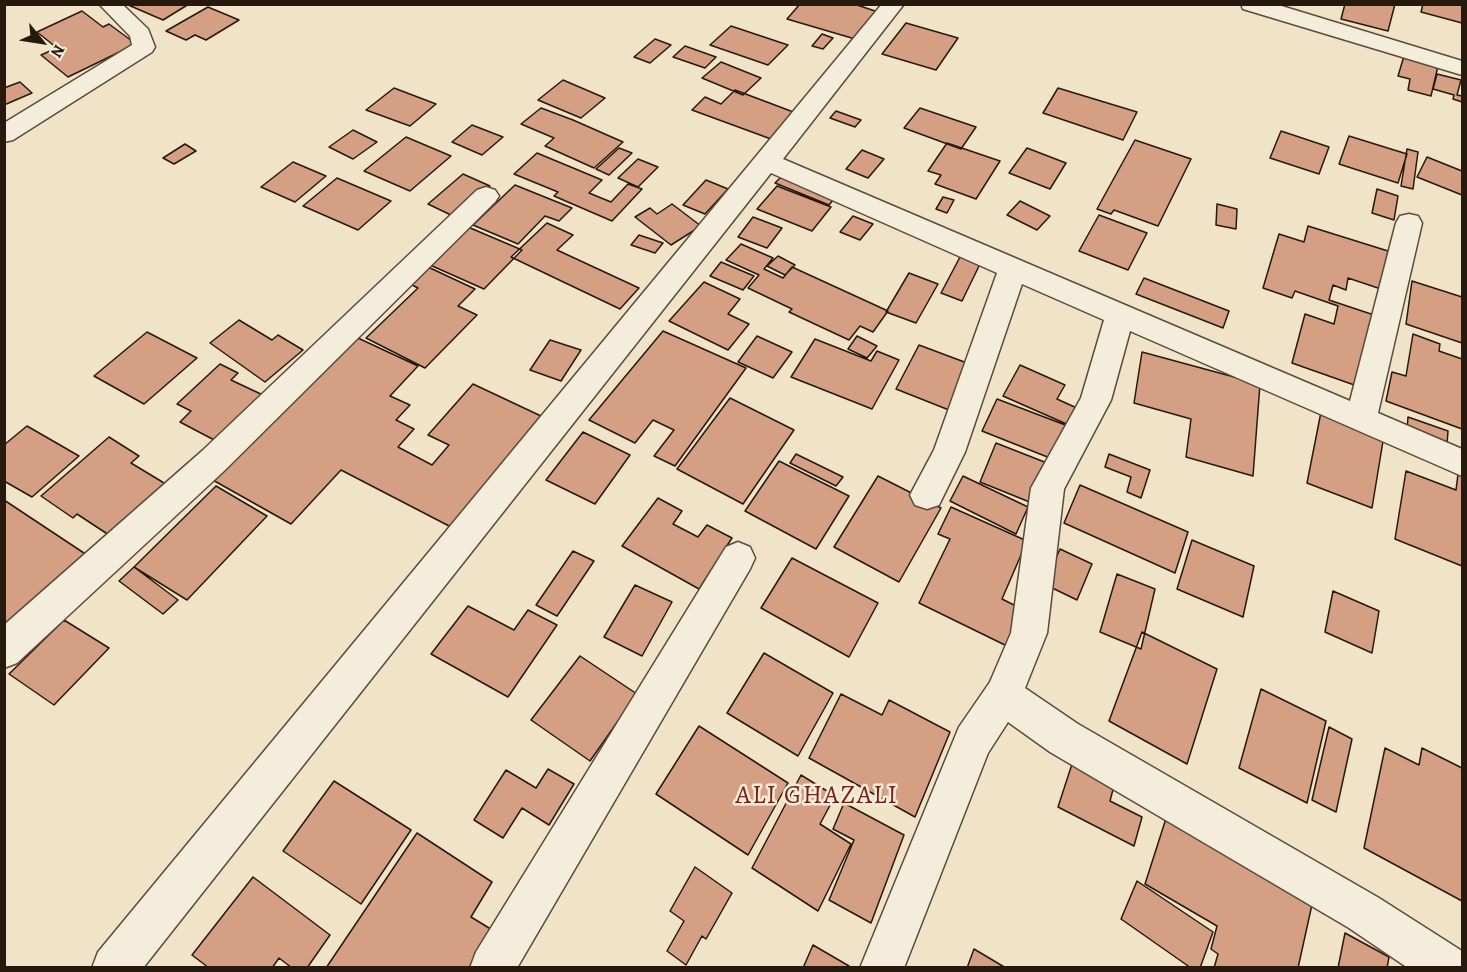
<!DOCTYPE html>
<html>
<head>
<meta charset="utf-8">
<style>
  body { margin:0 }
  #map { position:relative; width:1467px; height:972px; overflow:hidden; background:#f0e3c8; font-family:Alegreya,serif }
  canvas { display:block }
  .frame { position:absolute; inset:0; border:6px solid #27190e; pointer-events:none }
  .north { position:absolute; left:12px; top:12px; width:60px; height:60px; -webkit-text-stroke:4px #f5eddb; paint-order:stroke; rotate:120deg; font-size:16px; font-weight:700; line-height:24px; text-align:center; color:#27190e }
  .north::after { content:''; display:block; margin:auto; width:21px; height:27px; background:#27190e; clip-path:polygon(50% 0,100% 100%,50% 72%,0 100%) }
</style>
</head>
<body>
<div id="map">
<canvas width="1467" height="972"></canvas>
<div class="frame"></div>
<div class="north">N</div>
</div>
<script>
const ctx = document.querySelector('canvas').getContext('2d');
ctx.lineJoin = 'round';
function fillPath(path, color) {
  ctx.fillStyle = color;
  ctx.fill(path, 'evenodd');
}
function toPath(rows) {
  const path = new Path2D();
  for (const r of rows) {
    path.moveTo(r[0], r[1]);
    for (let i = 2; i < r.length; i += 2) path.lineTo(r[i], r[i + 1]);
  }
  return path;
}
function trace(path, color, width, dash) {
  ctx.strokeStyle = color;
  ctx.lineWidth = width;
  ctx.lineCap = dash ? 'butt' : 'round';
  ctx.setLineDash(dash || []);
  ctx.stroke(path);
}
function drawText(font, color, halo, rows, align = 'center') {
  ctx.font = font + ' Alegreya,serif';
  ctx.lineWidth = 5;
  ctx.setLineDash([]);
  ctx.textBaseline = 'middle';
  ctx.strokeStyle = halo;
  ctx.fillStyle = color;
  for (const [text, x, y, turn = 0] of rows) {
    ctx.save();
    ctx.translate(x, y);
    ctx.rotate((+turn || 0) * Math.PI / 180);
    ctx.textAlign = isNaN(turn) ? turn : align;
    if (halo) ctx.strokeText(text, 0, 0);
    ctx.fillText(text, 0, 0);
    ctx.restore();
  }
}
const building = toPath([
  [126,4,189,4,163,20,126,4],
  [800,4,854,4,878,12,855,39,787,19,800,4],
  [1345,4,1395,4,1388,31,1341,19,1345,4],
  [1423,4,1462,4,1462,23,1421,12,1423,4],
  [208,7,239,20,206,40,195,35,186,40,166,31,208,7],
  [82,11,103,27,109,24,136,44,68,77,41,55,57,48,37,32,82,11],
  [906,23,958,38,936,70,882,54,906,23],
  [731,26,788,45,768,65,710,45,731,26],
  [822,34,833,38,823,49,812,46,822,34],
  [655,39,671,45,650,63,634,57,655,39],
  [685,46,716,57,705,68,673,57,685,46],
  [1404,56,1438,66,1431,96,1408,90,1410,79,1398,76,1404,56],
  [721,62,761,78,743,95,702,78,721,62],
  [1437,74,1461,80,1457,95,1462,96,1462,102,1453,99,1454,95,1433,89,1437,74],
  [563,80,605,98,581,118,538,100,563,80],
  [20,82,32,93,4,105,4,88,20,82],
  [394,88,436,104,410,126,366,110,394,88],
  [1058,88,1137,112,1123,140,1043,113,1058,88],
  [735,90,796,113,771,139,692,110,705,97,721,104,735,90],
  [541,108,573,120,623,142,594,168,545,146,554,138,521,124,541,108],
  [920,108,976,127,961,149,904,128,920,108],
  [836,111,861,120,855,127,830,118,836,111],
  [472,125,503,137,482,155,452,142,472,125],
  [353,130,377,142,353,159,329,147,353,130],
  [1281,131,1329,147,1319,174,1270,158,1281,131],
  [1349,136,1407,154,1398,183,1339,164,1349,136],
  [406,137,451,156,410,191,364,171,406,137],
  [1135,140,1191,159,1158,226,1114,210,1111,214,1097,209,1135,140],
  [947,143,1000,161,976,199,935,184,941,175,928,171,947,143],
  [185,144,196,151,174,164,163,158,185,144],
  [619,148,632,153,609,175,596,169,619,148],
  [1027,148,1066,163,1050,189,1009,173,1027,148],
  [1407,149,1418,152,1413,189,1401,186,1407,149],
  [862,150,884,159,868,178,846,169,862,150],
  [537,153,602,180,589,193,611,202,628,184,642,189,612,221,554,196,558,192,514,174,537,153],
  [1427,157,1462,171,1462,195,1417,177,1427,157],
  [638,159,658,167,638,187,618,178,638,159],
  [293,162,326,176,295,202,261,187,293,162],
  [785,173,838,194,829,205,775,183,785,173],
  [463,174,490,186,455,217,428,204,463,174],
  [337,178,391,201,358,230,303,206,337,178],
  [706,180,728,189,705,214,683,205,706,180],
  [515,185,572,208,559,221,545,216,518,244,473,225,515,185],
  [777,186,831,207,812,231,757,209,777,186],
  [1377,189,1398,196,1394,220,1372,213,1377,189],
  [943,197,954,200,947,213,936,209,943,197],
  [1020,201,1050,216,1037,230,1007,215,1020,201],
  [672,204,701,226,671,245,635,217,650,208,657,214,672,204],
  [1217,204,1237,209,1236,229,1216,225,1217,204],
  [1099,215,1147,233,1128,270,1079,251,1099,215],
  [853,216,873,224,860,240,840,232,853,216],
  [753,217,782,228,767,248,738,237,753,217],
  [547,223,573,235,557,250,639,288,620,309,511,257,547,223],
  [1308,226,1388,251,1381,289,1348,278,1346,290,1333,285,1329,300,1374,315,1360,387,1292,363,1305,314,1334,324,1338,306,1295,291,1292,298,1263,288,1279,234,1304,242,1308,226],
  [468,227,522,250,484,289,430,265,468,227],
  [639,235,663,243,655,253,631,245,639,235],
  [741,244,773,258,764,269,783,278,792,267,888,311,873,332,860,326,849,340,789,312,792,309,748,288,759,275,726,260,741,244],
  [778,256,795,265,785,275,767,266,778,256],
  [960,257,980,264,962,301,941,293,960,257],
  [721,262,754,276,743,290,710,276,721,262],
  [428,267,475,289,458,306,477,315,425,368,366,338,418,288,410,284,428,267],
  [909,273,938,284,916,323,886,312,909,273],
  [1144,278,1229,311,1223,328,1136,294,1144,278],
  [1412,281,1462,297,1462,343,1406,324,1412,281],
  [704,282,740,299,728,314,749,324,728,350,669,321,704,282],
  [239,320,272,340,278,335,303,350,265,382,210,343,239,320],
  [663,331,746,368,675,466,654,456,674,430,653,420,635,443,589,420,663,331],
  [147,332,197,358,144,404,94,376,147,332],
  [1413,334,1440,344,1439,351,1462,359,1462,429,1386,401,1392,372,1406,376,1413,334],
  [757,336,792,352,773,378,738,362,757,336],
  [857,336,877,346,867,358,848,349,857,336],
  [358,338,418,366,390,396,410,405,396,420,414,429,398,447,432,465,449,445,428,435,473,384,541,416,451,527,341,470,291,524,211,479,358,338],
  [815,339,871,361,877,351,899,360,872,409,791,377,815,339],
  [550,340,581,350,561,381,530,370,550,340],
  [919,345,975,366,954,412,896,389,919,345],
  [1142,352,1260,384,1253,476,1186,457,1191,419,1134,403,1142,352],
  [220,364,238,373,231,380,265,396,218,442,180,422,191,411,177,404,220,364],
  [1020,365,1065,385,1057,399,1079,409,1071,426,1003,396,1020,365],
  [730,398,794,430,743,504,677,469,730,398],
  [997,399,1068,426,1055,460,982,431,997,399],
  [1321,412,1384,435,1372,508,1307,483,1321,412],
  [1408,417,1448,431,1447,444,1407,430,1408,417],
  [27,426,79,456,32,497,4,481,4,445,27,426],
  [583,432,630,455,595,504,546,480,583,432],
  [109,437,139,456,131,463,174,489,118,541,77,514,73,518,41,496,109,437],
  [996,443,1047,463,1032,503,980,482,996,443],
  [796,454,843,477,836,486,790,463,796,454],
  [1109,454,1150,470,1141,498,1127,492,1131,477,1105,467,1109,454],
  [779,461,849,496,816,549,745,511,779,461],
  [1406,471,1456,490,1458,474,1462,476,1462,566,1395,539,1406,471],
  [878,476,941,508,899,582,834,547,878,476],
  [963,476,1028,507,1016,534,950,501,963,476],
  [1080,485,1188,532,1175,573,1064,523,1080,485],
  [216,486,267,516,187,600,134,567,216,486],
  [658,498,682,511,673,524,698,537,707,525,732,538,699,589,622,546,658,498],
  [4,500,93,559,4,640,4,500],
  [951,507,1027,541,1002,599,1024,610,1009,647,919,603,950,539,938,534,951,507],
  [1192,540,1254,566,1243,617,1177,589,1192,540],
  [1060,549,1092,564,1077,600,1044,584,1060,549],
  [573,551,594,561,557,616,536,605,573,551],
  [792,558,878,603,849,657,761,608,792,558],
  [134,567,178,600,163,614,119,581,134,567],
  [1117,574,1155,589,1141,649,1100,632,1117,574],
  [635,585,672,602,642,656,604,637,635,585],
  [1333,591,1379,611,1372,653,1325,632,1333,591],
  [468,606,514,630,528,610,557,625,508,697,431,654,468,606],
  [64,620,109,648,54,705,9,674,64,620],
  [1142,632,1217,669,1187,764,1109,721,1142,632],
  [764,653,833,693,798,756,727,713,764,653],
  [580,656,637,694,590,761,531,720,580,656],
  [1261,689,1326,721,1307,803,1239,768,1261,689],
  [841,694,882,715,889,700,950,732,915,817,809,758,841,694],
  [699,726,788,783,748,855,656,794,699,726],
  [1329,727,1352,739,1336,812,1312,800,1329,727],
  [1385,748,1419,765,1422,748,1462,768,1462,901,1364,848,1385,748],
  [1073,761,1115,782,1110,801,1142,817,1134,846,1058,807,1073,761],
  [548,769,574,784,549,825,522,808,503,838,474,820,506,770,536,788,548,769],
  [801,775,835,796,820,824,851,844,818,911,752,868,801,775],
  [334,781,411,830,361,904,283,851,334,781],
  [844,803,904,835,871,923,829,900,854,840,833,829,844,803],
  [1170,806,1313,900,1298,968,1214,968,1218,954,1211,949,1217,926,1145,884,1170,806],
  [417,833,492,882,471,917,494,931,472,968,326,968,417,833],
  [695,867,732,893,706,939,702,936,686,965,667,951,684,921,670,911,695,867],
  [253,877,330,935,307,968,292,968,279,958,272,968,209,968,192,955,253,877],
  [1137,881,1213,932,1200,968,1191,968,1121,919,1137,881],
  [1345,933,1389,957,1387,968,1338,968,1345,933],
  [813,945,849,966,848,968,803,968,813,945],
  [974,949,1006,968,967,968,974,949]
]);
fillPath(building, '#d49f83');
trace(building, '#27190e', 1.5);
const minor = toPath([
  [99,4,122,4,148,29,155,47,152,52,13,140,4,142,4,123,132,45,130,36,99,4],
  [882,4,904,4,783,159,1350,401,1396,223,1400,216,1409,214,1418,216,1422,223,1378,413,1462,449,1462,476,1130,331,1111,400,1064,489,1047,633,1025,688,1078,724,1379,898,1462,951,1462,968,1408,968,1349,928,1050,752,1008,722,988,753,904,968,860,968,959,727,990,682,1011,633,1031,488,1081,398,1104,320,1022,284,965,452,939,505,927,509,915,505,910,495,934,450,997,273,771,173,143,968,92,968,98,952,882,4],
  [1241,4,1275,4,1462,61,1462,75,1243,9,1241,4],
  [486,187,495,190,499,196,495,202,224,471,17,663,4,668,4,625,202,451,477,190,486,187],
  [738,542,750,547,755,558,750,569,517,968,470,968,476,952,726,547,738,542]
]);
trace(minor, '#594c3c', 3);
fillPath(minor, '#f5eddb');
ctx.letterSpacing = '1.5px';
drawText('26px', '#7a1f14', '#f5eddb', [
  ["ALI GHAZALI",817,797]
]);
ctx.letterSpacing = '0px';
</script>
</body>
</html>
